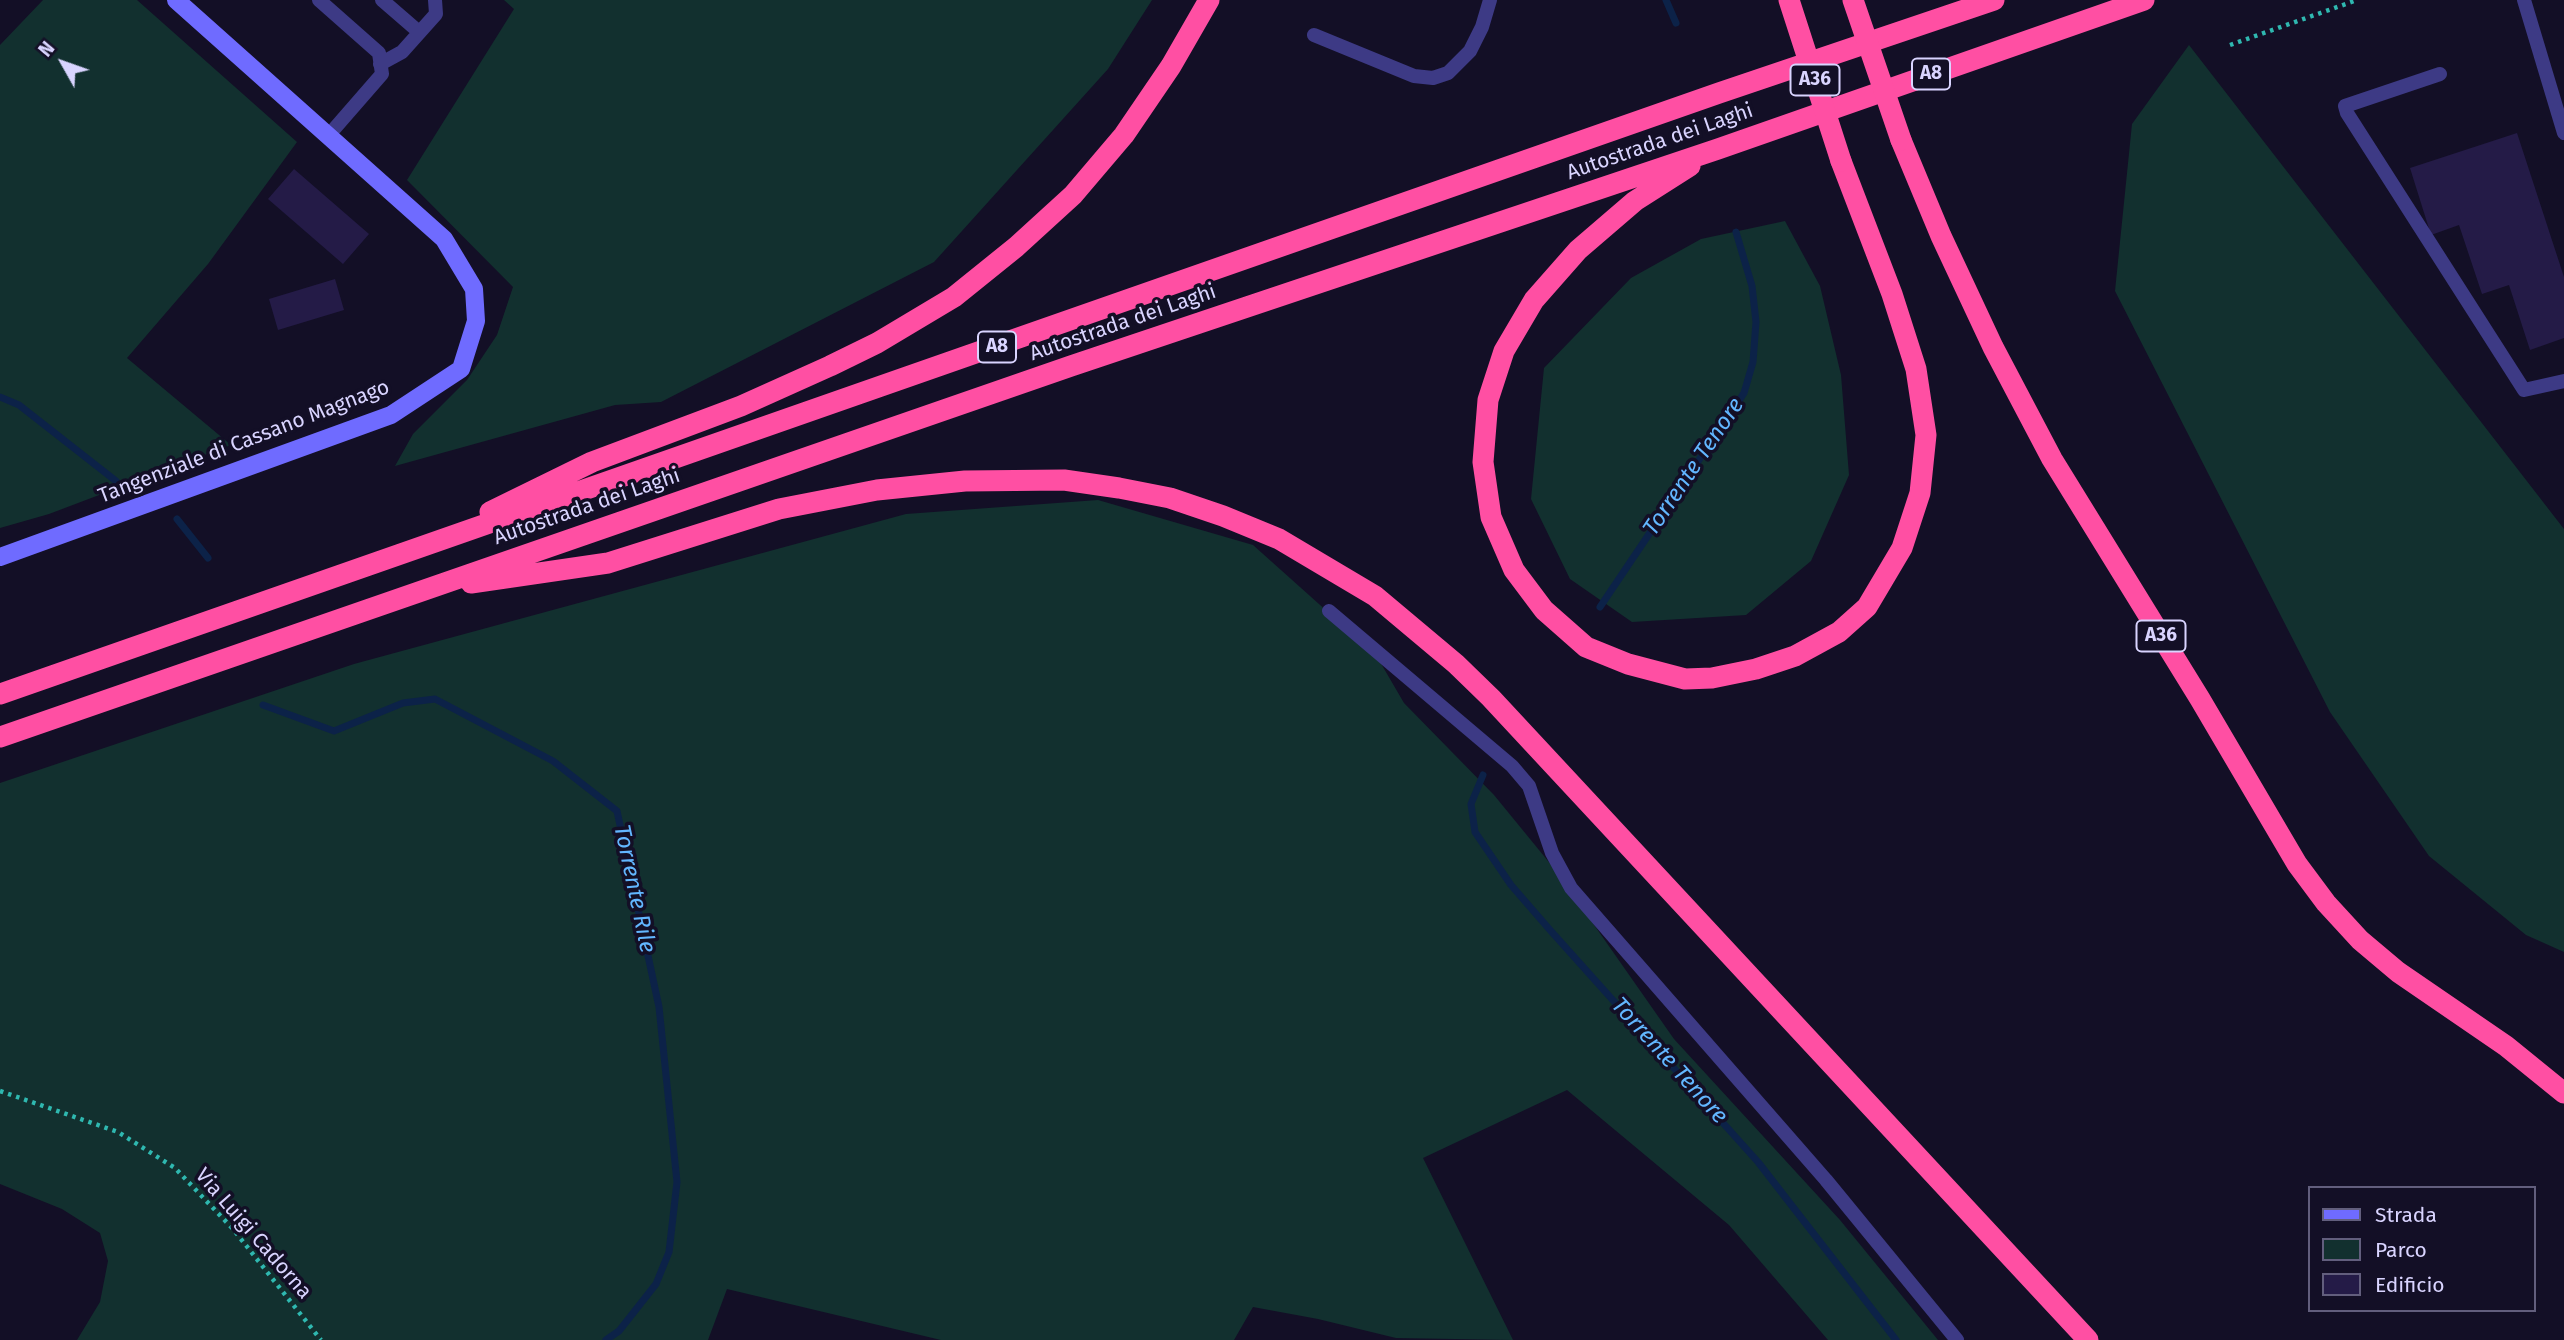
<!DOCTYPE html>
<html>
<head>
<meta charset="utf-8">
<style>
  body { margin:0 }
  #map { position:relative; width:2564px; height:1340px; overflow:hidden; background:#130f26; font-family:"Fira Sans",sans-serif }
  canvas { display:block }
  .legend { position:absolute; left:2308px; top:1186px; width:228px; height:126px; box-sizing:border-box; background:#130f26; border:2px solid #625e7d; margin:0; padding:9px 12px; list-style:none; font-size:21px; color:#d9d4ff }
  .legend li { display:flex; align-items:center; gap:14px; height:35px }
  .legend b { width:35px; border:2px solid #625e7d }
  .north { position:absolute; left:28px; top:28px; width:70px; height:70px; -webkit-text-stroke:5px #130f26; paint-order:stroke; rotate:310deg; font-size:19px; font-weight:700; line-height:28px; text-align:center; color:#d9d4ff }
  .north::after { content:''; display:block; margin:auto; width:24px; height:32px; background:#d9d4ff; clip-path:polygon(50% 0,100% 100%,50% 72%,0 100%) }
</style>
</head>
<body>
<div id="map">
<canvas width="2564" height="1340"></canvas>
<ul class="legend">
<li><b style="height:9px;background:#6f6bff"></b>Strada</li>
<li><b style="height:19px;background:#12302f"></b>Parco</li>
<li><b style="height:19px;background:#241b47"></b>Edificio</li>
</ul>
<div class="north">N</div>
</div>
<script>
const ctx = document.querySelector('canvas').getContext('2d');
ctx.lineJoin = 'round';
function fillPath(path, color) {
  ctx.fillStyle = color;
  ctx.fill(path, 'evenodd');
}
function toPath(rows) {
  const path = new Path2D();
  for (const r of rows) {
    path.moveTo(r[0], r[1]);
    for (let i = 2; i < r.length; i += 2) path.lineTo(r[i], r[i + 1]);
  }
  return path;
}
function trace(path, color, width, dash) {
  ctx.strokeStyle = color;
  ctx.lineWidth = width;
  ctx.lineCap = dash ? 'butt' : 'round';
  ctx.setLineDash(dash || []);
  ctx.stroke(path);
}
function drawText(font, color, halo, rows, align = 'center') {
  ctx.font = font + ' "Fira Sans",sans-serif';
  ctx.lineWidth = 7;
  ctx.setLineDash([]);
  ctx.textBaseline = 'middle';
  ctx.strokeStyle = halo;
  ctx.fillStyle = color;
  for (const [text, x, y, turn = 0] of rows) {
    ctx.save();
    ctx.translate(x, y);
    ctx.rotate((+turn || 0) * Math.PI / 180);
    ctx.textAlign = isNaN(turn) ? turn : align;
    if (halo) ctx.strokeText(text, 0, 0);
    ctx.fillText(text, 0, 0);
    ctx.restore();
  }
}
fillPath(toPath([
  [43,0,137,0,297,142,208,264,127,358,231,445,49,514,0,528,0,45],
  [504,0,1152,0,1108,69,934,262,661,402,615,405,395,466,413,434,467,380,497,335,513,287,407,180,514,9],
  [2189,45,2564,529,2564,952,2526,935,2429,856,2330,712,2115,291,2132,124],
  [1785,221,1820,286,1841,375,1849,475,1811,561,1746,615,1632,622,1570,579,1531,499,1544,368,1631,278,1701,239],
  [1098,500,1253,545,1376,655,1404,703,1494,795,1557,872,1674,1039,1840,1220,1938,1340,1828,1340,1729,1225,1567,1090,1423,1158,1513,1340,1396,1338,1318,1319,1253,1307,1234,1340,941,1340,727,1289,708,1340,77,1340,100,1302,108,1261,100,1233,62,1209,0,1184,0,783,354,664,906,514]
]), '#12302f');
trace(toPath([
  [1666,0,1676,23],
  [0,397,19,405,116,481],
  [177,519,208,558],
  [1600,607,1744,393,1753,362,1756,322,1752,286,1736,232],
  [263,705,334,731,403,703,435,699,553,761,617,811,659,1007,677,1182,669,1252,656,1284,619,1331,606,1340],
  [1483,775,1471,804,1475,832,1511,885,1550,930,1758,1162,1896,1340]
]), '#0c2248', 7);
fillPath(toPath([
  [2517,133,2564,277,2564,338,2530,350,2509,285,2482,294,2459,225,2431,235,2410,168],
  [294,169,369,234,343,264,268,199],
  [335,279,344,310,278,330,269,299]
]), '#241b47');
trace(toPath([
  [2230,45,2357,0],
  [0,1091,118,1132,175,1168,233,1229,321,1340]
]), '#2fb8b0', 4.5, [3.5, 5]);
trace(toPath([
  [319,0,379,53,382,74,328,136],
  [382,0,419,32],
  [2524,0,2564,133],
  [1314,35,1414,76,1433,78,1448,73,1470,51,1482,27,1490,0],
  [380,64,402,52,436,14,435,0],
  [2440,74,2345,106,2347,113,2524,390,2564,381],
  [1329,611,1512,766,1529,786,1552,853,1571,888,1826,1180,1957,1340]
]), '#3d3a85', 14);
trace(toPath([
  [0,557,391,415,461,369,476,321,474,289,444,239,176,0]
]), '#6f6bff', 18);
trace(toPath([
  [1901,140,1941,236,1993,347,2052,459,2200,699,2297,864,2326,903,2360,940,2398,972,2506,1046,2564,1093],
  [1690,166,1635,201,1578,250,1534,300,1504,351,1488,400,1483,462,1491,517,1514,570,1544,610,1586,647,1628,664,1685,679,1712,678,1756,669,1795,656,1839,632,1867,607,1902,548,1920,493,1926,435,1916,369,1892,294,1841,161],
  [490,512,592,462,741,406,830,366,877,343,954,297,1016,247,1073,195,1124,135,1171,66,1209,0],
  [471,583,608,563,779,509,877,490,965,481,1064,480,1119,488,1170,498,1223,516,1279,539,1375,596,1456,664,1491,698,2088,1340],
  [0,694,1719,93,1994,0],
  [0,737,1071,366,1718,149,2144,0]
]), '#ff4fa3', 21);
trace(toPath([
  [1789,0,1841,161],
  [1853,0,1901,140]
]), '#ff4fa3', 21);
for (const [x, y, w] of [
  [1931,74,38],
  [1815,80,49],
  [997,347,38],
  [2161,636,49]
]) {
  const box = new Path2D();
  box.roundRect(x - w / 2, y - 15.5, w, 31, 5);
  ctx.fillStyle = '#130f26';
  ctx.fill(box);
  trace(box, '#d9d4ff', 2);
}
drawText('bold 19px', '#d9d4ff', null, [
  ["A8",1931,74],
  ["A36",1815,80],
  ["A8",997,347],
  ["A36",2161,636]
]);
drawText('21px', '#d9d4ff', '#130f26', [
  ["Autostrada dei Laghi",1660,142,-19],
  ["Autostrada dei Laghi",1123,323,-19],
  ["Tangenziale di Cassano Magnago",244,442,-21],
  ["Autostrada dei Laghi",587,507,-19],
  ["Via Luigi Cadorna",253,1234,49]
]);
drawText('italic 23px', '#62b6ff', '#130f26', [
  ["Torrente Tenore",1694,467,-56],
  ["Torrente Rile",634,889,78],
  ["Torrente Tenore",1669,1061,48]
]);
</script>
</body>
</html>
